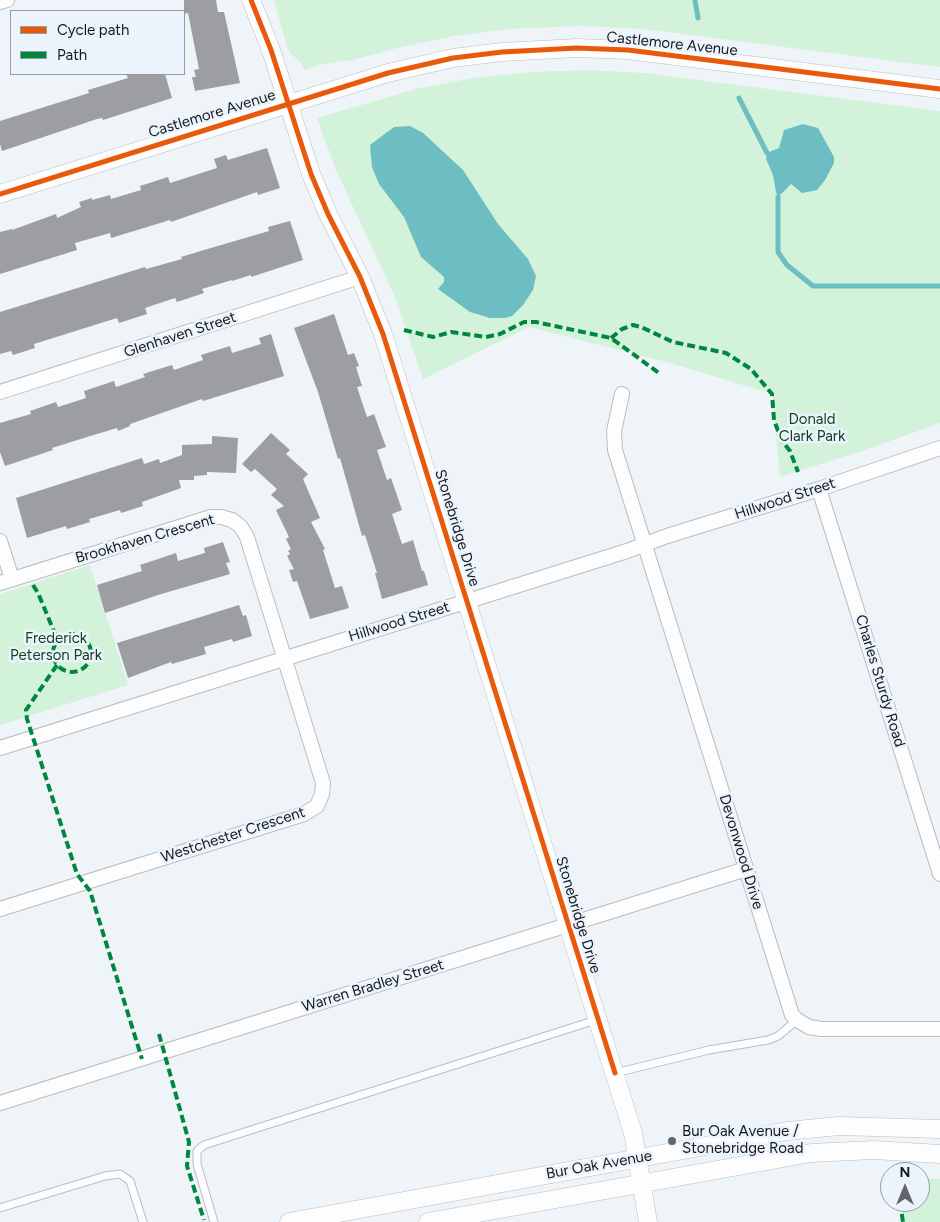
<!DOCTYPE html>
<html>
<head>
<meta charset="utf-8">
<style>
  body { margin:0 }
  #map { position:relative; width:940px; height:1222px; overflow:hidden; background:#eff4f9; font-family:Figtree,sans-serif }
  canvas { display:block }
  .legend { position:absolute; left:10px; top:10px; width:175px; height:65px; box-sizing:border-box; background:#ebf4fd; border:1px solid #969ca3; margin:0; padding:6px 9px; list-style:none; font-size:15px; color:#16191c }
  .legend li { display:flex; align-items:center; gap:10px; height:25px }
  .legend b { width:25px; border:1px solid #969ca3 }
  .north { position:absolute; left:880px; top:1162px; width:50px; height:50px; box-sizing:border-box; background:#ebf4fd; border:1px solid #969ca3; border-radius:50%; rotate:0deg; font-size:14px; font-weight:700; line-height:20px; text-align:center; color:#16191c }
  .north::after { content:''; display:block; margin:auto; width:18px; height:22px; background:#626669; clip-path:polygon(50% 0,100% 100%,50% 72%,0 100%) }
</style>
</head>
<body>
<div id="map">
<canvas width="940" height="1222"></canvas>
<ul class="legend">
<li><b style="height:6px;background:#e8590c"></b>Cycle path</li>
<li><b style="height:6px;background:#00873e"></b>Path</li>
</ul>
<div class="north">N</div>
</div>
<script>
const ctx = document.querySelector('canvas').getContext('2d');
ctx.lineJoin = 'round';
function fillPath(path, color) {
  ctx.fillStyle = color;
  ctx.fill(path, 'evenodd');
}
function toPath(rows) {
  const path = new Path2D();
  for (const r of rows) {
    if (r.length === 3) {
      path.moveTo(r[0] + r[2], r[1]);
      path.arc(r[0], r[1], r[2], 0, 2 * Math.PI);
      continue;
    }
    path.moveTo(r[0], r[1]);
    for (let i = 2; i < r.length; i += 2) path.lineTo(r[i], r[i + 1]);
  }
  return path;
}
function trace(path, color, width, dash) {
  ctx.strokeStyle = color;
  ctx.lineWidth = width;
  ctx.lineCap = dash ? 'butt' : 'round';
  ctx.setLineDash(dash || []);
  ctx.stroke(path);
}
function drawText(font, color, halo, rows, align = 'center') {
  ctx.font = font + ' Figtree,sans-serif';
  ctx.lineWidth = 5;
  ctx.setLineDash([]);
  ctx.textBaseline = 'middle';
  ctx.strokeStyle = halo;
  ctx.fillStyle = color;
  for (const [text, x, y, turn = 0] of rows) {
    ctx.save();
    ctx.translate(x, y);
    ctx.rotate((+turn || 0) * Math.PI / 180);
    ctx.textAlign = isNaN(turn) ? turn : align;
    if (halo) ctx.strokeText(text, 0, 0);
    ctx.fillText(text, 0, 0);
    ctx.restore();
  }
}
fillPath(toPath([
  [274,0,940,0,940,67,667,32,630,28,577,26,510,29,454,36,397,48,353,60,323,64,304,70,300,62,290,53,288,49],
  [589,70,644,73,940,111,940,423,865,450,780,477,772,394,674,364,529,327,423,379,395,297,336,170,317,118,416,89,473,78,531,72],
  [90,565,128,685,0,725,0,594],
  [920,1178,940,1179,940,1222,905,1222,902,1202,920,1202]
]), '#d2f2da');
fillPath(toPath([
  [803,124,818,128,834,157,834,163,825,180,817,190,802,193,791,184,778,197,776,192,773,175,766,159,767,153,779,148,784,130],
  [410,126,423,133,463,170,498,224,528,259,536,276,533,290,523,305,512,316,505,318,490,318,470,312,438,289,444,282,444,277,421,257,404,217,379,184,372,167,370,145,394,127]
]), '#6cbec3');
trace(toPath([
  [695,0,698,18],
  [739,98,767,153],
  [778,197,778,252,787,265,813,286,940,286]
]), '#6cbec3', 5);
fillPath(toPath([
  [184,0,216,0,218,12,224,12,240,83,195,91,192,77,196,77,194,70,199,69,188,13,184,14],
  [126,74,165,74,172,98,103,120,102,118,97,119,2,151,0,144,0,121,89,93,88,90,128,78],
  [267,148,280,188,258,195,257,192,171,222,170,220,111,238,110,233,75,243,77,250,0,274,0,232,12,229,12,230,56,214,57,218,81,207,79,202,92,198,92,200,110,195,111,199,141,190,140,186,168,177,170,183,217,168,214,159,226,155,228,160],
  [290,221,303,260,251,277,251,275,232,281,232,280,202,289,204,293,177,302,175,298,145,308,147,314,119,323,117,318,34,344,35,348,13,355,11,351,0,354,0,312,145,267,146,269,182,259,181,257,204,250,269,231,268,227],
  [334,314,348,355,354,353,359,366,356,367,362,386,357,387,367,417,374,414,386,447,377,450,387,480,391,478,402,510,392,514,402,544,413,540,422,571,424,571,428,585,382,599,375,573,377,573,365,535,362,536,340,458,338,459,318,392,294,328],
  [271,334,284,376,203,401,202,399,130,424,130,426,118,431,117,428,87,437,52,448,53,450,5,466,0,452,0,423,31,414,30,411,56,402,58,407,86,398,84,391,114,381,116,387,145,377,143,374,172,365,174,370,203,360,201,355,230,346,232,353,261,344,259,338],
  [271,433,290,450,286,454,308,474,303,479,320,518,311,522,325,549,323,550,335,588,342,586,349,608,310,619,297,581,293,582,289,570,294,569,287,556,290,554,288,551,291,549,286,539,289,537,276,510,284,506,271,495,277,489,255,469,251,472,242,464],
  [212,436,238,438,236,473,207,472,207,475,194,476,194,480,179,480,181,488,142,502,143,506,121,513,120,510,89,519,90,522,67,529,66,526,27,538,16,498,142,458,144,464,159,459,160,463,182,455,182,445,212,444],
  [223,542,230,562,226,563,230,574,158,595,105,613,97,585,142,571,140,565,176,553,178,561,205,553,204,548],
  [239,605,243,616,246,615,252,636,233,642,232,639,204,647,206,654,172,664,171,662,128,678,117,643]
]), '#9c9ea2');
const service = toPath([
  [615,1073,709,1050,768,1040,778,1036,797,1020],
  [0,1208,105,1176,120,1174,130,1181,143,1222],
  [214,1222,197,1164,197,1151,204,1145,596,1020]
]);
const minor = toPath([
  [0,2,7,0],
  [0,392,360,277],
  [622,394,614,431,615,450,792,1015,797,1020,809,1027,821,1029,940,1029],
  [819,489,940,874],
  [0,541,12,579],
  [0,583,211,517,221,517,232,520,241,527,247,537,323,783,322,794,317,806,304,814,0,909],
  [0,748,627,551,667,536,819,489,940,448],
  [0,1103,746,869]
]);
const tertiary = toPath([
  [251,0,271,50,311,174,328,214,360,277,383,334,633,1133,648,1222],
  [0,194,388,73,453,58,502,52,577,48,628,50,940,89],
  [289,1222,787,1131,839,1126,940,1129],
  [428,1222,811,1153,874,1150,940,1154]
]);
trace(service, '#babec1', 9);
trace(minor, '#babec1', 16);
trace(tertiary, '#babec1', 19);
trace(service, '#fdfdfe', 7);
trace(minor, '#fdfdfe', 14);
trace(tertiary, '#fdfdfe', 18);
trace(toPath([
  [404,330,433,337,451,332,486,337,500,334,524,322,536,322,611,338,659,373],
  [611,338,622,329,633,325,641,327,673,342,726,353,751,369,772,394,774,420,782,441,790,451,798,472],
  [33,585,38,593,58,641],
  [72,653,19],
  [57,665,26,710,27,719,77,874,90,891,142,1059],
  [159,1034,189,1142,187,1166,204,1220],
  [895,1170,895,1172],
  [900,1202,903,1222]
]), '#00873e', 4, [8, 4]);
trace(toPath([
  [251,0,271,50,311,174,328,214,360,277,383,334,615,1073],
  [0,194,388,73,453,58,502,52,577,48,628,50,940,89]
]), '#e8590c', 5);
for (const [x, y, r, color] of [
  [672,1141,5,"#626669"]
]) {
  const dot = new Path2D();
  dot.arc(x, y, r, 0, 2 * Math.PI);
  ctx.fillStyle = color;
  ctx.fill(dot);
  trace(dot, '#ebf4fd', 2);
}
drawText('15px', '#16191c', '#ebf4fd', [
  ["Castlemore Avenue",672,44,6],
  ["Castlemore Avenue",212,114,-17],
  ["Glenhaven Street",180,335,-18],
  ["Hillwood Street",785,499,-18],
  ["Stonebridge Drive",457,528,73],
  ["Brookhaven Crescent",145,539,-16],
  ["Hillwood Street",399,622,-17],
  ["Charles Sturdy Road",880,681,73],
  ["Westchester Crescent",233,835,-18],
  ["Devonwood Drive",741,852,73],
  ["Stonebridge Drive",578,915,73],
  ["Warren Bradley Street",373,986,-17],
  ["Bur Oak Avenue",599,1165,-10]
]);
drawText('15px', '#13411e', '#ebf4fd', [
  ["Donald",812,420],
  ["Clark Park",812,437],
  ["Frederick",56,639],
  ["Peterson Park",56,656]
]);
drawText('15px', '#16191c', '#ebf4fd', [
  ["Bur Oak Avenue /",682,1132],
  ["Stonebridge Road",682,1149]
], 'left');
</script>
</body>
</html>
